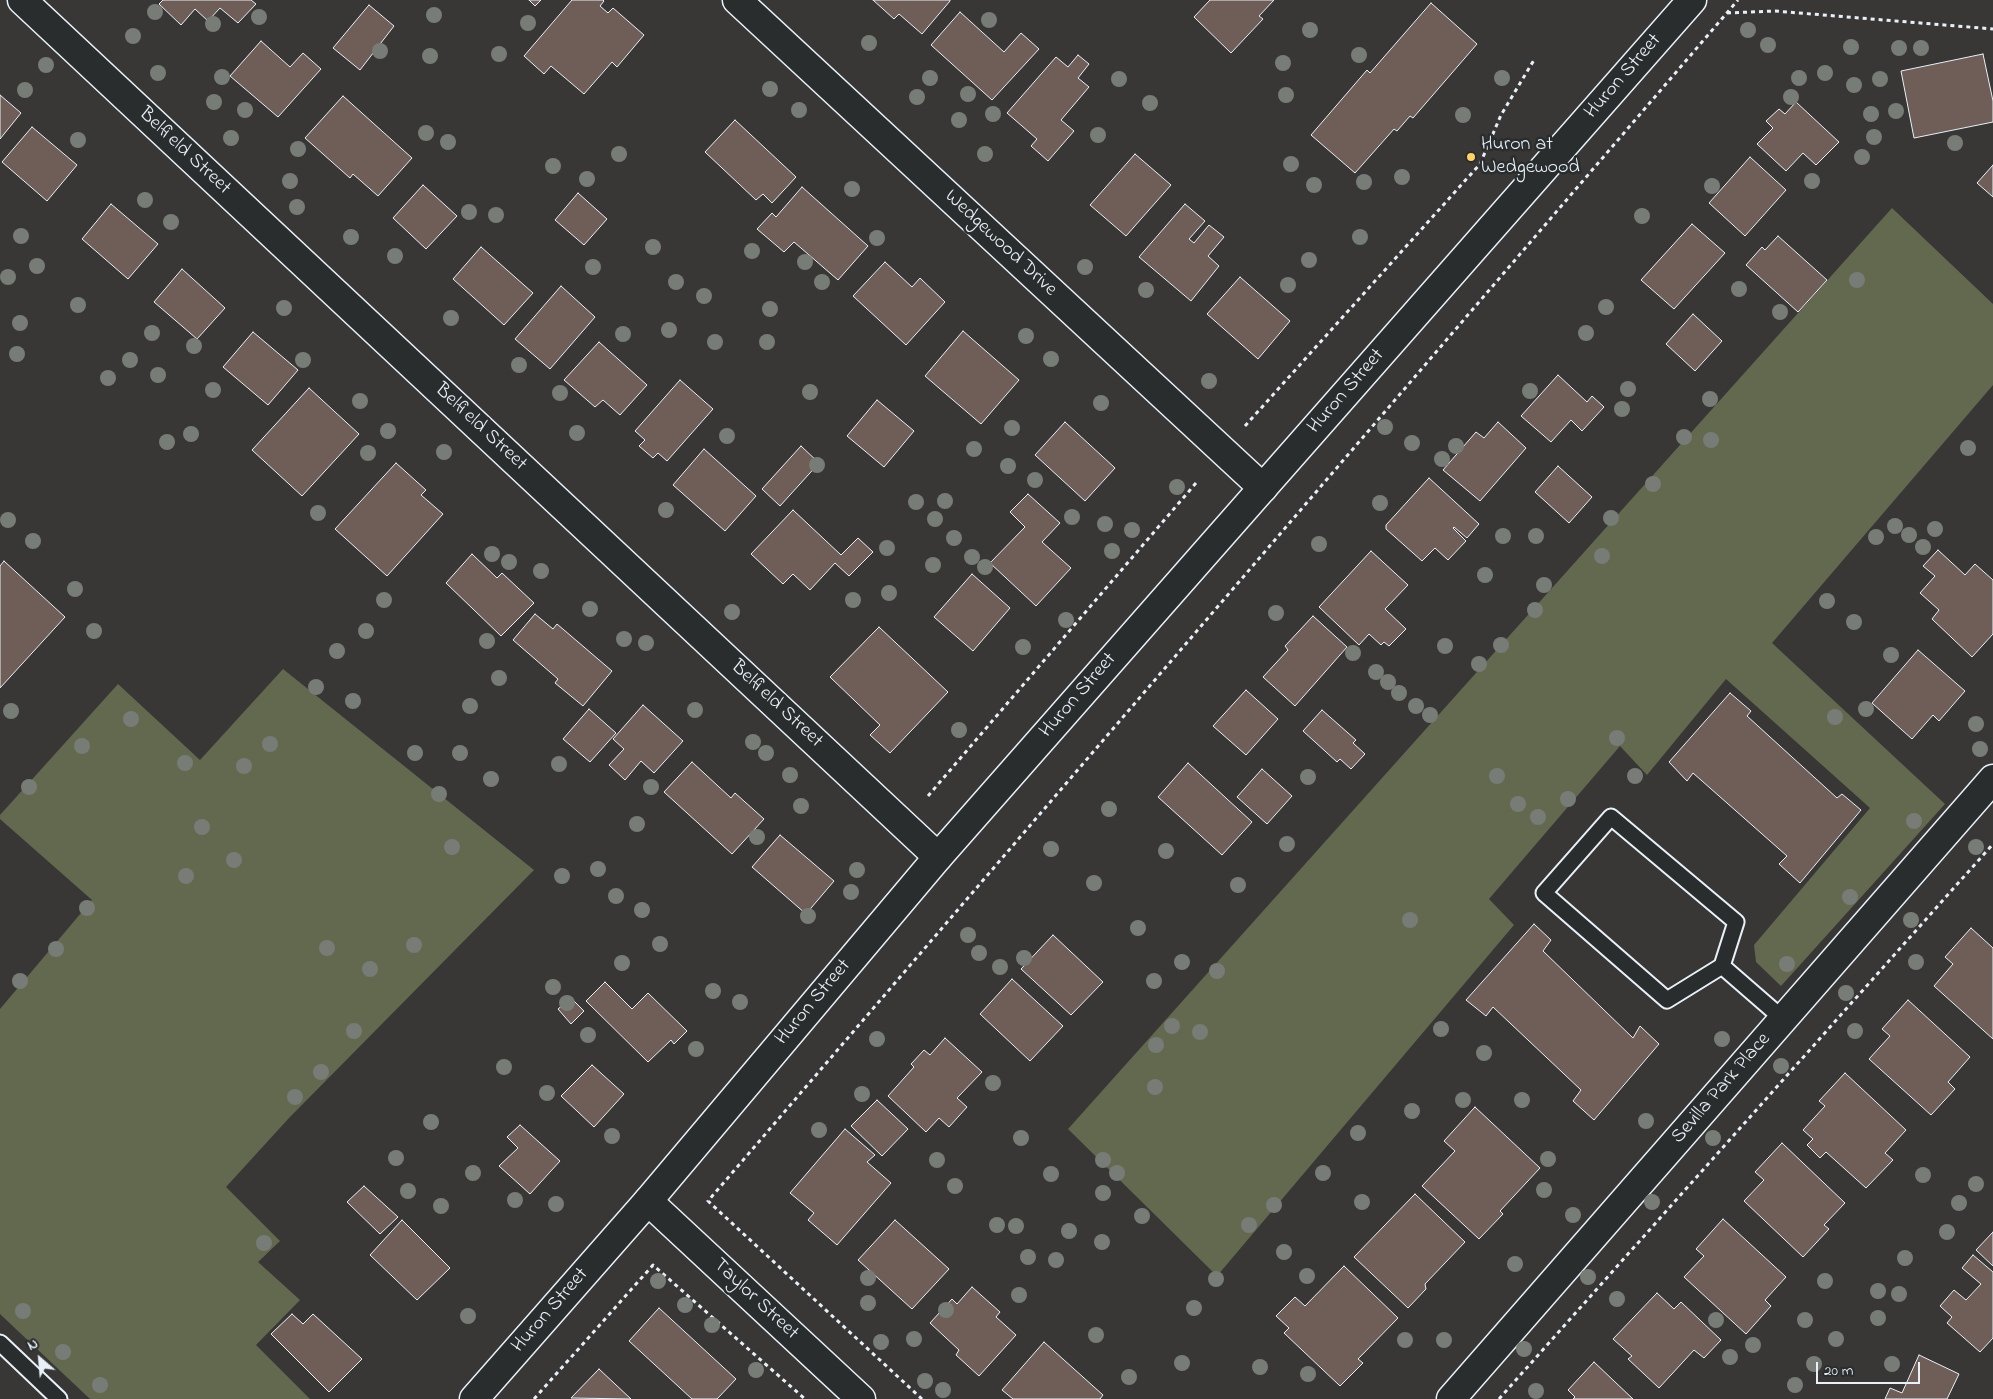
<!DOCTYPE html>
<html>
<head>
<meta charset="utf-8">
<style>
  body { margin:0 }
  #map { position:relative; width:1993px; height:1399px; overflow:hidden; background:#383736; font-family:"Indie Flower",sans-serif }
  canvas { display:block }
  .north { position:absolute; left:15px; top:1334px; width:50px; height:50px; -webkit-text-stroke:4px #2a2d2e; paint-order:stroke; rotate:333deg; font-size:14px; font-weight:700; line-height:20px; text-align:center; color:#e8f1f8 }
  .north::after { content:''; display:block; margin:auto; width:18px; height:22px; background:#e8f1f8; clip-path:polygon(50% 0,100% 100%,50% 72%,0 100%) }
  .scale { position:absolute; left:1816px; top:1362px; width:104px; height:22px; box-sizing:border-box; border:2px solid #e8f1f8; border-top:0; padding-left:6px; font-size:15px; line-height:18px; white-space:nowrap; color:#e8f1f8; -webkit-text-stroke:4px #2a2d2e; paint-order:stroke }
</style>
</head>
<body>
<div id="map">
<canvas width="1993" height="1399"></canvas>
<div class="north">N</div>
<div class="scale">20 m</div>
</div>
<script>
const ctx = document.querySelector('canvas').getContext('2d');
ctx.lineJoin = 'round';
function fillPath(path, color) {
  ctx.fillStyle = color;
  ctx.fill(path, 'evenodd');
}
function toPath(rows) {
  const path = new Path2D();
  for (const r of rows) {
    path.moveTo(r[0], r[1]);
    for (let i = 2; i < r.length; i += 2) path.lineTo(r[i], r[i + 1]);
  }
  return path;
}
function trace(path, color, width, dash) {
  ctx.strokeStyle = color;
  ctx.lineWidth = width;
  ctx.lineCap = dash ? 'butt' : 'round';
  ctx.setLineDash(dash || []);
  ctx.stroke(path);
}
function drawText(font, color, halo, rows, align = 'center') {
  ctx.font = font + ' "Indie Flower",sans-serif';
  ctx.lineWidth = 5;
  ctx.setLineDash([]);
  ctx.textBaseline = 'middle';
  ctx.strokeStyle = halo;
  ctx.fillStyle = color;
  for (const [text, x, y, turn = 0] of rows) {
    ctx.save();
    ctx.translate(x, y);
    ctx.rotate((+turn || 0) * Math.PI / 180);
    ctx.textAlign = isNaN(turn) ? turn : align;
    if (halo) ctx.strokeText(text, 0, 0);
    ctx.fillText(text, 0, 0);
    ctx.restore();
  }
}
fillPath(toPath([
  [1892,208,1993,304,1993,385,1772,643,1945,804,1781,986,1756,962,1754,945,1870,808,1726,679,1647,775,1620,746,1489,899,1514,925,1217,1276,1068,1129],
  [283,669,534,870,289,1118,226,1187,280,1241,258,1262,300,1300,256,1345,310,1399,90,1399,0,1314,0,1009,92,900,0,819,0,815,118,684,200,760]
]), '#63694f');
const building = toPath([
  [163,0,251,0,256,4,238,23,220,8,208,21,195,9,181,25,159,4,163,0],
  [529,0,541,0,535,6,529,0],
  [572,0,603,0,604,1,600,6,608,13,613,8,644,35,617,67,612,62,584,94,551,66,544,74,524,56,572,0],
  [873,0,950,0,950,1,922,34,899,14,894,19,873,0],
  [1210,0,1274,0,1259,16,1263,19,1231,53,1194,17,1210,0],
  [1431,3,1477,44,1413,118,1410,116,1397,131,1394,129,1355,173,1311,135,1367,70,1370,73,1431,3],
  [369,5,394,26,360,70,333,48,369,5],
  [960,12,1004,52,1021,33,1039,49,992,100,931,45,960,12],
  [261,41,290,67,303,53,321,69,278,117,230,76,261,41],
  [1983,54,1993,101,1993,122,1914,138,1901,71,1983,54],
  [1078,55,1089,64,1078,78,1089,87,1061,120,1074,131,1048,161,1031,146,1037,139,1007,113,1056,57,1068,67,1078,55],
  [0,95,21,113,0,139,0,95],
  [343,96,412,158,378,196,353,174,350,178,305,138,343,96],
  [1796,102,1839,142,1816,165,1803,153,1786,171,1757,144,1773,128,1766,121,1779,109,1785,114,1796,102],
  [735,120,796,177,772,203,763,194,756,200,705,152,735,120],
  [32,127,77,165,47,201,2,162,32,127],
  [1135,154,1171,185,1126,236,1090,205,1135,154],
  [1750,157,1786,190,1745,236,1709,203,1750,157],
  [1993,165,1993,197,1977,183,1993,165],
  [423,185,457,216,426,249,393,218,423,185],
  [802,187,868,246,838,280,794,242,784,252,757,229,772,213,776,217,802,187],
  [578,193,607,219,584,245,555,220,578,193],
  [111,204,158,244,128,279,82,239,111,204],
  [1185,204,1205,221,1189,239,1194,243,1209,225,1224,237,1208,256,1219,266,1191,301,1139,257,1185,204],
  [1692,224,1725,253,1674,309,1641,280,1692,224],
  [1778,236,1827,280,1798,312,1746,265,1762,247,1765,250,1778,236],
  [481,247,533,293,504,325,453,279,481,247],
  [885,262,912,287,920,278,945,302,906,345,853,296,885,262],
  [182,269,225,308,197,339,154,302,182,269],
  [1240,277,1290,321,1258,359,1207,314,1240,277],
  [561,286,595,317,550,369,515,339,561,286],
  [1693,314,1722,341,1695,371,1666,344,1693,314],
  [963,331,1019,380,981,424,925,376,963,331],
  [253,332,298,370,268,405,223,367,253,332],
  [599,342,647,385,620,415,603,400,595,407,564,380,599,342],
  [1558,375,1587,402,1592,396,1604,407,1582,431,1571,420,1551,442,1521,416,1558,375],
  [680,380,713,409,667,461,658,453,653,458,639,446,645,440,635,431,680,380],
  [309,388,359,434,302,496,252,450,309,388],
  [877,400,914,431,884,467,847,436,877,400],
  [1065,422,1115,468,1085,501,1035,455,1065,422],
  [1498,422,1526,448,1480,501,1443,470,1476,432,1484,438,1498,422],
  [801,446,819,463,780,506,762,489,801,446],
  [704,449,756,496,725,531,673,485,704,449],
  [396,463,426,490,421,495,443,514,387,576,335,529,396,463],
  [1558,466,1592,497,1569,523,1535,492,1558,466],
  [1429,478,1479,524,1467,538,1454,527,1453,528,1466,541,1448,560,1435,548,1422,561,1386,529,1386,525,1429,478],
  [1028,494,1060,523,1042,542,1071,568,1036,606,990,563,1025,527,1010,512,1028,494],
  [793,510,841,555,858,538,873,552,849,576,835,563,810,590,793,574,783,584,751,554,793,510],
  [1938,550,1965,575,1975,564,1993,580,1993,634,1972,657,1932,619,1939,610,1920,593,1935,576,1923,566,1938,550],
  [1371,551,1408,585,1385,609,1406,629,1389,646,1384,642,1381,645,1369,634,1359,645,1319,607,1371,551],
  [472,554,497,578,502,573,534,603,501,636,446,583,472,554],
  [4,561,65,617,0,688,0,566,4,561],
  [972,574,1010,608,973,651,934,617,972,574],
  [535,614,553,629,557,624,612,671,583,706,555,683,558,679,513,640,535,614],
  [1313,616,1347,647,1295,706,1263,677,1288,650,1285,646,1313,616],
  [879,627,948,692,890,753,870,735,880,725,830,677,879,627],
  [1918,650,1965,691,1939,721,1933,715,1912,739,1872,703,1918,650],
  [1246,690,1278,719,1246,755,1213,726,1246,690],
  [1730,693,1751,711,1747,716,1837,798,1842,794,1861,810,1800,883,1779,864,1787,856,1693,773,1687,781,1669,762,1730,693],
  [643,705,683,741,654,773,641,761,625,780,609,765,624,749,613,739,643,705],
  [589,709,616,733,590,762,563,739,589,709],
  [1322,710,1356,740,1353,743,1365,754,1351,769,1340,759,1337,762,1303,731,1322,710],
  [692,762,731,798,735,793,764,819,732,854,664,792,692,762],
  [1188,763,1252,822,1222,855,1158,797,1188,763],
  [1262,769,1292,796,1267,824,1237,797,1262,769],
  [780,835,834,881,806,914,752,867,780,835],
  [1534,924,1551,940,1543,951,1633,1038,1640,1026,1659,1044,1594,1120,1573,1101,1581,1090,1493,1007,1486,1016,1466,1000,1534,924],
  [1971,928,1993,948,1993,1039,1934,986,1953,964,1945,957,1971,928],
  [1053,935,1103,982,1071,1015,1021,969,1053,935],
  [1012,979,1063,1026,1030,1061,980,1014,1012,979],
  [605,982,632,1009,648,993,687,1031,674,1044,671,1040,648,1062,586,1001,605,982],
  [571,998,584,1011,571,1024,558,1009,571,998],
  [1908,1000,1970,1057,1948,1082,1955,1089,1931,1115,1869,1059,1890,1036,1882,1029,1908,1000],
  [945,1038,982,1072,957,1098,967,1107,949,1127,939,1118,926,1132,888,1096,914,1067,911,1064,924,1050,930,1055,945,1038],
  [592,1065,624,1094,594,1127,561,1096,592,1065],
  [1845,1073,1906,1130,1885,1153,1893,1160,1866,1188,1826,1152,1820,1158,1807,1145,1813,1139,1803,1130,1825,1106,1819,1101,1845,1073],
  [877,1100,908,1129,882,1156,851,1126,877,1100],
  [1475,1107,1540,1168,1500,1211,1503,1214,1479,1239,1422,1186,1455,1151,1444,1141,1475,1107],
  [520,1125,560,1161,530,1194,499,1166,518,1148,507,1137,520,1125],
  [845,1129,875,1155,867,1162,891,1183,837,1245,808,1220,814,1213,790,1193,845,1129],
  [1782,1143,1845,1203,1824,1225,1829,1229,1803,1257,1744,1201,1764,1180,1755,1172,1782,1143],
  [364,1186,398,1217,380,1234,347,1202,364,1186],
  [1415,1194,1465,1242,1425,1284,1426,1289,1408,1308,1354,1257,1415,1194],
  [1723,1219,1786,1277,1765,1300,1771,1306,1746,1334,1684,1277,1704,1256,1696,1249,1723,1219],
  [402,1220,450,1268,417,1300,370,1255,402,1220],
  [895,1220,949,1269,912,1309,858,1260,895,1220],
  [1993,1232,1993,1266,1976,1250,1993,1232],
  [1973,1255,1993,1272,1993,1338,1980,1352,1947,1323,1952,1317,1940,1306,1954,1290,1966,1300,1981,1284,1962,1268,1973,1255],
  [1344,1266,1398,1318,1358,1359,1363,1363,1340,1386,1284,1333,1289,1328,1276,1316,1295,1297,1305,1306,1344,1266],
  [972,1287,1000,1312,996,1317,1016,1335,979,1376,956,1355,959,1350,930,1323,952,1299,957,1304,972,1287],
  [1657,1293,1674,1309,1681,1302,1721,1340,1704,1358,1694,1350,1659,1388,1628,1359,1632,1356,1613,1339,1657,1293],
  [659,1308,736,1379,717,1399,692,1399,629,1341,659,1308],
  [292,1314,303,1324,313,1314,362,1359,329,1392,271,1334,292,1314],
  [1044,1342,1103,1395,1100,1399,1013,1399,1002,1390,1044,1342],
  [1919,1355,1959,1374,1947,1399,1885,1399,1890,1388,1902,1393,1919,1355],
  [1594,1362,1633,1399,1573,1399,1575,1397,1568,1390,1594,1362],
  [599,1369,631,1399,571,1398,599,1369]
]);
fillPath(building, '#6f5e57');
trace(building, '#e8f1f8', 1);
const service = toPath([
  [1722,966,1667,1000,1544,893,1611,817,1736,922,1722,966,1783,1019],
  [0,1343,59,1399]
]);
const minor = toPath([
  [22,0,938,857],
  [737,0,1263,488],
  [1451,1399,1993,779]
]);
const tertiary = toPath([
  [648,1201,861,1399]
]);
const secondary = toPath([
  [474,1399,648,1201,938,857,1692,0]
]);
trace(service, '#e8f1f8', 19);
trace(minor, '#e8f1f8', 31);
trace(tertiary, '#e8f1f8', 31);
trace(secondary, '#e8f1f8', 31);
trace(toPath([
  [1727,13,1775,11,1993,29],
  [1245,426,1480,164,1501,115,1534,60],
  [928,796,1196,483],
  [534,1399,653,1265,805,1399],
  [922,1399,708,1201,1738,0],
  [1499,1399,1993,844]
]), '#e8f1f8', 3, [4, 4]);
trace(service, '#2a2d2e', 15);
trace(minor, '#2a2d2e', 28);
trace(tertiary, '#2a2d2e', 28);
trace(secondary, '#2a2d2e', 28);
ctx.fillStyle = '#787c77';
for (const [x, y] of [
  [155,12],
  [434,15],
  [259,17],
  [989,20],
  [528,23],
  [213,24],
  [1310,30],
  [1748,30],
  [133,36],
  [869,43],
  [1768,45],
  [1851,47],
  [1899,48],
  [1921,48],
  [380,51],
  [499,54],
  [1359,55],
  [430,56],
  [1283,63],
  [46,65],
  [158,73],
  [1825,73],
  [222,77],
  [930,78],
  [1502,78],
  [1799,78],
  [1119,79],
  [1880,79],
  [1854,85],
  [770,89],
  [25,90],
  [968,94],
  [1286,95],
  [917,97],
  [1791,97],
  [214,102],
  [1150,103],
  [245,110],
  [799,110],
  [1896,111],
  [993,114],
  [1871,114],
  [1463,115],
  [959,120],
  [426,133],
  [1098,135],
  [1874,137],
  [231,138],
  [78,140],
  [448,142],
  [1955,143],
  [298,149],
  [619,154],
  [985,154],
  [1862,157],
  [1291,164],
  [553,166],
  [1402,177],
  [587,179],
  [290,181],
  [1812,181],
  [1364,182],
  [1314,185],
  [1712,186],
  [852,189],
  [145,200],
  [297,207],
  [469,212],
  [496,215],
  [1642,216],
  [171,222],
  [21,236],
  [351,237],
  [1360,237],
  [877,238],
  [653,247],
  [752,251],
  [395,256],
  [1309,260],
  [805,262],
  [37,266],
  [593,267],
  [1085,267],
  [8,277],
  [1857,280],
  [676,282],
  [822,282],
  [1288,285],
  [1739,289],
  [1146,290],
  [704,296],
  [78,305],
  [1606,307],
  [284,308],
  [770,309],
  [1780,312],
  [451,318],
  [20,323],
  [669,330],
  [152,333],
  [1586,333],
  [623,334],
  [1026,336],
  [715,342],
  [767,342],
  [194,346],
  [17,354],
  [1051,359],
  [130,360],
  [303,360],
  [519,365],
  [158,375],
  [108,378],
  [1209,381],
  [1628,389],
  [213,390],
  [1530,391],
  [810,392],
  [560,393],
  [1710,399],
  [360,401],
  [1101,403],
  [1622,409],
  [1385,427],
  [1012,428],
  [388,431],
  [577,433],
  [191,434],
  [727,436],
  [1684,437],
  [1711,440],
  [167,442],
  [1412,443],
  [1456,446],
  [1968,448],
  [974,449],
  [444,452],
  [368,453],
  [1442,459],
  [817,465],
  [1008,466],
  [1035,480],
  [1653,484],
  [1177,487],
  [945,501],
  [916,502],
  [1380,503],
  [666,510],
  [318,513],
  [1072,517],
  [1611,518],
  [935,519],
  [8,520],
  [1105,524],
  [1895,526],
  [1935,529],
  [1132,530],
  [1909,535],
  [1503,536],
  [1536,536],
  [1876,537],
  [954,538],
  [33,541],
  [1319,544],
  [1923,547],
  [887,548],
  [1112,551],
  [492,554],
  [1602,556],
  [972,557],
  [509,562],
  [933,565],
  [985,567],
  [541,571],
  [1485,575],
  [1544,585],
  [75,589],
  [889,593],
  [384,600],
  [853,600],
  [1827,601],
  [590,609],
  [1535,610],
  [732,612],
  [1276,613],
  [1066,620],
  [1854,622],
  [94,631],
  [366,631],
  [624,639],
  [487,641],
  [646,643],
  [1501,645],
  [1445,646],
  [1023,647],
  [337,651],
  [1353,653],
  [1891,655],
  [1479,664],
  [1376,672],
  [499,678],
  [1388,682],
  [316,687],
  [1399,693],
  [353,701],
  [470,706],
  [1416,706],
  [1866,709],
  [695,710],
  [11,711],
  [1430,715],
  [1835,717],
  [131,719],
  [1976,724],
  [959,730],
  [1617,738],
  [753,742],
  [270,744],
  [82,746],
  [1980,749],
  [415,753],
  [460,753],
  [766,753],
  [185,763],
  [559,764],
  [244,766],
  [790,775],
  [1497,776],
  [1635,776],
  [1308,777],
  [491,779],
  [29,787],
  [651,787],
  [439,794],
  [1568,799],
  [1518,804],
  [801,806],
  [1109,809],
  [1538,817],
  [1914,821],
  [637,824],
  [202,827],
  [757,837],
  [1287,844],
  [452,847],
  [1976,847],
  [1051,849],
  [1166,851],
  [234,860],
  [598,869],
  [857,870],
  [186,876],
  [562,876],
  [1094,883],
  [1238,885],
  [851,892],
  [616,896],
  [1850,897],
  [87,908],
  [642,910],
  [808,916],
  [1410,920],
  [1911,920],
  [1138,928],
  [968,935],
  [660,944],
  [414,945],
  [327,948],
  [56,949],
  [979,953],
  [1024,958],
  [1182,962],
  [1916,962],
  [622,963],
  [1787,964],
  [1000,967],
  [370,969],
  [1217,971],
  [20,981],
  [1154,981],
  [553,987],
  [713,991],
  [1846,993],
  [740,1002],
  [567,1003],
  [1172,1026],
  [1441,1029],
  [354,1031],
  [1855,1031],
  [1200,1032],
  [588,1035],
  [877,1039],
  [1722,1039],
  [1156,1045],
  [696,1049],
  [1484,1053],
  [1781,1066],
  [504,1067],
  [321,1072],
  [993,1083],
  [1155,1087],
  [547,1093],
  [862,1094],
  [295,1097],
  [1463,1100],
  [1522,1100],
  [1412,1111],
  [1646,1121],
  [431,1122],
  [819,1130],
  [1358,1133],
  [612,1136],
  [1021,1138],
  [1713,1138],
  [396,1158],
  [1548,1159],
  [937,1160],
  [1103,1160],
  [473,1173],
  [1117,1173],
  [1323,1173],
  [1051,1174],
  [1923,1175],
  [1976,1184],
  [955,1186],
  [1544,1190],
  [408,1191],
  [1103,1193],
  [515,1200],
  [1362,1202],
  [1652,1202],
  [1959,1203],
  [556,1204],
  [1274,1205],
  [441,1206],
  [1573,1215],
  [1142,1216],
  [997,1225],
  [1249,1225],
  [1016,1226],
  [1069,1231],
  [1947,1232],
  [1102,1242],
  [264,1243],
  [1284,1252],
  [1028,1257],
  [1905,1258],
  [1056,1260],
  [1515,1264],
  [1307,1276],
  [1588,1277],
  [868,1278],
  [1216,1279],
  [658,1281],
  [1825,1281],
  [1878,1291],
  [1899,1294],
  [1019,1295],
  [1617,1299],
  [868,1303],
  [685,1305],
  [1194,1308],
  [946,1310],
  [23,1311],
  [468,1316],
  [1878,1318],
  [1716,1320],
  [1805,1320],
  [712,1325],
  [1096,1335],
  [914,1339],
  [1836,1339],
  [1405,1340],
  [1444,1340],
  [881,1342],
  [1753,1345],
  [1524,1349],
  [63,1352],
  [1730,1357],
  [1182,1363],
  [1814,1364],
  [1892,1364],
  [1260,1367],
  [756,1370],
  [1308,1374],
  [1129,1377],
  [925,1381],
  [100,1385],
  [1795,1385],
  [943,1390],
  [1536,1391]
]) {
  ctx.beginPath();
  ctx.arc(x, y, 8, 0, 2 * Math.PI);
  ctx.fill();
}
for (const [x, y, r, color] of [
  [1471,157,5,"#ffd166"]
]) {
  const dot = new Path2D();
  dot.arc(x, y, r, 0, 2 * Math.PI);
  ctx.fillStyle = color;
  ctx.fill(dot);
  trace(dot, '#2a2d2e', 2);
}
drawText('20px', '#e8f1f8', '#2a2d2e', [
  ["Huron Street",1624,77,-49],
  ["Belfield Street",184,152,43],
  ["Wedgewood Drive",1000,244,43],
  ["Huron Street",1347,392,-49],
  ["Belfield Street",480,428,43],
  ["Huron Street",1079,696,-49],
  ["Belfield Street",776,705,43],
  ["Huron Street",814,1003,-50],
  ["Sevilla Park Place",1722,1089,-49],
  ["Taylor Street",755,1300,43],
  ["Huron Street",551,1311,-49]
]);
drawText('20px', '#e8f1f8', '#2a2d2e', [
  ["Huron at",1481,146],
  ["Wedgewood",1481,169]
], 'left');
</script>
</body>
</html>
